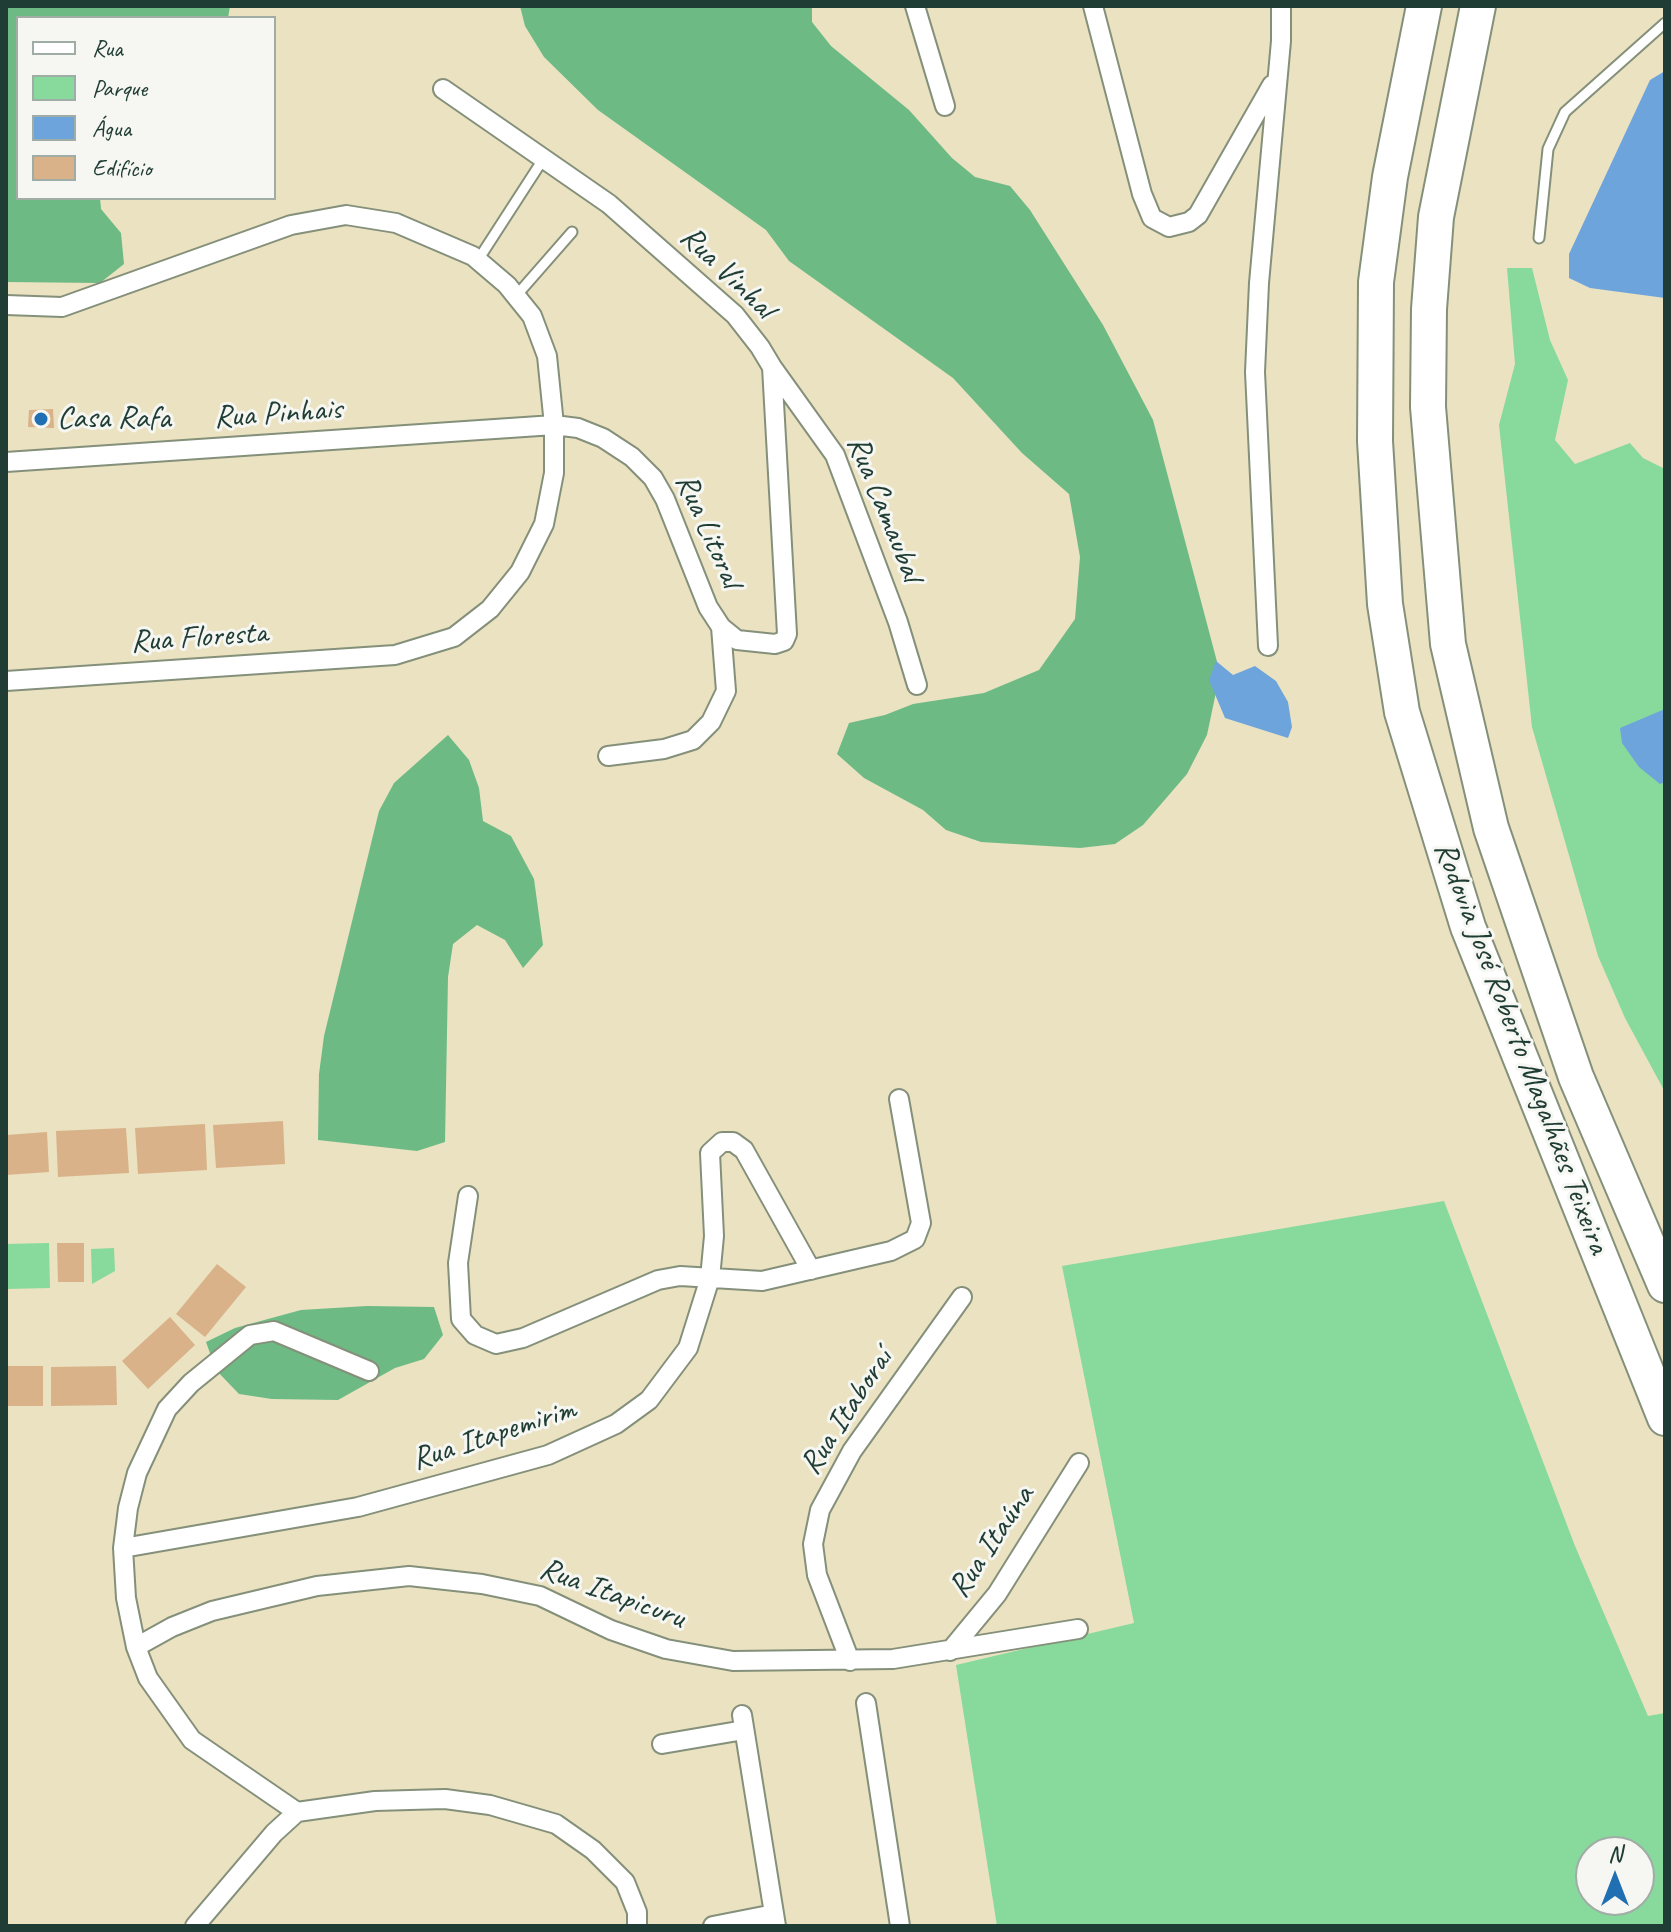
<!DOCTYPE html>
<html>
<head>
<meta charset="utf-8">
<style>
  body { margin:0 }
  #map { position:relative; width:1671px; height:1932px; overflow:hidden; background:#eae2c1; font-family:Caveat,sans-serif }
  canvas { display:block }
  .frame { position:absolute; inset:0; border:8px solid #1f3d34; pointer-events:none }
  .legend { position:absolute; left:16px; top:16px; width:260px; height:184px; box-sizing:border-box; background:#f6f6f2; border:2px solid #a0aca6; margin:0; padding:10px 14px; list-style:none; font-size:24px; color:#1f3d34 }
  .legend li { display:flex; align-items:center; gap:16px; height:40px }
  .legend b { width:40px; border:2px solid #a0aca6 }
  .north { position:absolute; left:1575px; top:1836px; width:80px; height:80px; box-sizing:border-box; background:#f6f6f2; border:2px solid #a0aca6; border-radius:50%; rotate:0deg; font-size:22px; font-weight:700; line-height:32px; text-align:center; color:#1f3d34 }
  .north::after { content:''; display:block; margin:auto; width:28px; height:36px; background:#1f6fb2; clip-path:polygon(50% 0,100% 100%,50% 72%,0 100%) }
</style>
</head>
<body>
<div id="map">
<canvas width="1671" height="1932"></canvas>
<div class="frame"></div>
<ul class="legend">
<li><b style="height:10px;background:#fff"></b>Rua</li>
<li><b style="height:22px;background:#87da9c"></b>Parque</li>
<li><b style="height:22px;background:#6da4db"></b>Água</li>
<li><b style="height:22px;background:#d9b289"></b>Edifício</li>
</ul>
<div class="north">N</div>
</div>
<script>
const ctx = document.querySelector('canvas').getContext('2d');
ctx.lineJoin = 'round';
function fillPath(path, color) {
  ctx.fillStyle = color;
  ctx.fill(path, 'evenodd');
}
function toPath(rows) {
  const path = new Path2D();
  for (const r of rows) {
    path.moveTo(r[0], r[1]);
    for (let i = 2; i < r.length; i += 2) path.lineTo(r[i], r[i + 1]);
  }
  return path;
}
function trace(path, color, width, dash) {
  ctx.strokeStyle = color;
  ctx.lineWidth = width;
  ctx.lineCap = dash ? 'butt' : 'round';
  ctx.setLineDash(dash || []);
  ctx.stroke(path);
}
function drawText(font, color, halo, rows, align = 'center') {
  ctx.font = font + ' Caveat,sans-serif';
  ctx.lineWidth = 6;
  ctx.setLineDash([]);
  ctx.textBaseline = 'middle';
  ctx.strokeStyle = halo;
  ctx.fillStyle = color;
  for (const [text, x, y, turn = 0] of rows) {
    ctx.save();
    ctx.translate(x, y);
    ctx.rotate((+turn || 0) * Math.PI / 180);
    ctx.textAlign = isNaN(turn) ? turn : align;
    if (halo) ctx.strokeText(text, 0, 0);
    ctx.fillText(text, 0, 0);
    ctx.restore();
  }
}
fillPath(toPath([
  [1507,268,1532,268,1550,340,1568,380,1555,440,1575,464,1630,443,1643,458,1665,469,1665,1092,1625,1018,1598,956,1532,727,1499,425,1515,364],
  [1444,1201,1575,1546,1648,1716,1665,1713,1665,1926,997,1926,956,1665,1134,1623,1062,1266],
  [1591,1852,1639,1852,1639,1900,1591,1900],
  [49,1243,50,1288,6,1289,6,1244],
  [114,1248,115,1271,92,1284,91,1249]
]), '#87da9c');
fillPath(toPath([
  [6,6,230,6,228,18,18,18,18,198,100,198,101,209,121,233,124,264,100,283,6,282],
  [520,6,812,6,812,22,831,46,909,110,952,158,975,177,1010,186,1030,210,1103,325,1153,420,1220,673,1207,735,1187,774,1143,825,1115,844,1080,848,981,842,946,830,923,810,864,778,837,754,849,723,885,715,913,704,984,693,1039,670,1075,619,1080,557,1069,494,1022,453,953,378,789,261,766,230,598,110,544,57,525,26],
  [448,735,469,760,479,788,483,821,511,836,534,879,543,945,523,968,505,940,477,925,453,944,448,977,445,1142,417,1151,318,1140,319,1074,324,1036,379,811,394,783],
  [367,1306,434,1307,443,1335,424,1359,395,1368,338,1400,272,1399,239,1394,216,1370,206,1342,235,1328,301,1310]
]), '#6dba84');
fillPath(toPath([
  [1665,71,1665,298,1590,288,1569,278,1569,254,1650,80],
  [1216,661,1233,675,1255,666,1276,681,1288,702,1292,727,1288,738,1225,718,1209,680],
  [1665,709,1665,782,1660,784,1639,767,1622,743,1620,728]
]), '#6da4db');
fillPath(toPath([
  [53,409,54,428,28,427,29,410],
  [283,1121,285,1164,216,1168,213,1125],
  [205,1124,207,1170,138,1174,135,1128],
  [126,1128,129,1173,58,1177,56,1131],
  [47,1132,49,1172,6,1175,6,1135],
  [57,1243,84,1243,84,1282,58,1282],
  [217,1264,246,1287,205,1337,176,1314],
  [170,1317,195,1345,148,1389,122,1361],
  [6,1366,43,1366,43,1406,6,1406],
  [116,1366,117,1405,51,1406,51,1367]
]), '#d9b289');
const service = toPath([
  [1539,238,1548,149,1565,112,1665,23],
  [478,260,542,161],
  [516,296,572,232]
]);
const minor = toPath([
  [915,6,945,106],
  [1093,6,1142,194,1152,218,1169,227,1189,222,1198,215,1272,85],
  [6,305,62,307,291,225,346,215,396,223,473,256,507,285,532,316,547,356,554,425,554,473,544,524,520,572,490,609,454,637,395,655,6,681],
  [772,367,835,455,898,622,917,685],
  [6,462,554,425,578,428,603,438,632,457,653,478,665,499,708,607,721,627,737,640,775,644,784,641,787,634,772,367,760,347,735,315,609,204,443,89],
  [1268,646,1255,372,1259,283,1281,41,1281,6],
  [608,756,664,749,693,740,711,722,726,691,721,627],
  [468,1196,458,1263,461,1319,475,1335,496,1344,523,1338,658,1280,680,1276,762,1281,891,1251,915,1239,921,1223,899,1099],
  [123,1548,358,1507,548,1455,616,1424,649,1400,688,1348,710,1278,714,1236,710,1153,722,1142,733,1142,744,1150,811,1270],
  [136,1647,172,1627,212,1611,317,1586,409,1576,482,1584,540,1596,611,1630,666,1649,733,1661,893,1659,1078,1629],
  [950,1651,997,1594,1079,1463],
  [850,1661,817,1575,813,1544,820,1510,852,1451,962,1297],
  [866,1703,900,1926],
  [742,1715,776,1926],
  [662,1744,744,1730],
  [297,1812,192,1740,148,1678,136,1647,126,1598,123,1548,128,1508,137,1473,167,1409,191,1383,250,1335,274,1331,369,1371],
  [195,1926,274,1833,297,1812,375,1801,445,1799,490,1805,556,1824,593,1850,625,1882,637,1912,637,1926],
  [713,1926,774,1914]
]);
const motorway = toPath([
  [1424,6,1390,177,1376,282,1375,441,1385,604,1402,712,1468,927,1665,1418],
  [1478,6,1436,217,1429,309,1428,407,1448,644,1491,828,1576,1077,1665,1285]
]);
trace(service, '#84907a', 13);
trace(minor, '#84907a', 22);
trace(motorway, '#84907a', 38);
trace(service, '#fff', 9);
trace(minor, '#fff', 18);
trace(motorway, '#fff', 34);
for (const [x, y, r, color] of [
  [41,419,8,"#1f6fb2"]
]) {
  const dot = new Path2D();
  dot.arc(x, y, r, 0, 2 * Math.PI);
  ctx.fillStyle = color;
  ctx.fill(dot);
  trace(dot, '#f6f6f2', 3);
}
drawText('32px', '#1f3d34', '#f6f6f2', [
  ["Rua Vinhal",727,273,44],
  ["Rua Pinhais",278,414,-4],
  ["Rua Camaubal",884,509,68],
  ["Rua Litoral",708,531,66],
  ["Rua Floresta",199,638,-4],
  ["Rodovia José Roberto Magalhães Teixeira",1521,1048,69],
  ["Rua Itaboraí",847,1412,-57],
  ["Rua Itapemirim",494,1435,-18],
  ["Rua Itaúna",992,1542,-56],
  ["Rua Itapicuru",612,1594,20]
]);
drawText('32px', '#1f3d34', '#f6f6f2', [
  ["Casa Rafa",57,419]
], 'left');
</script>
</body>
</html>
